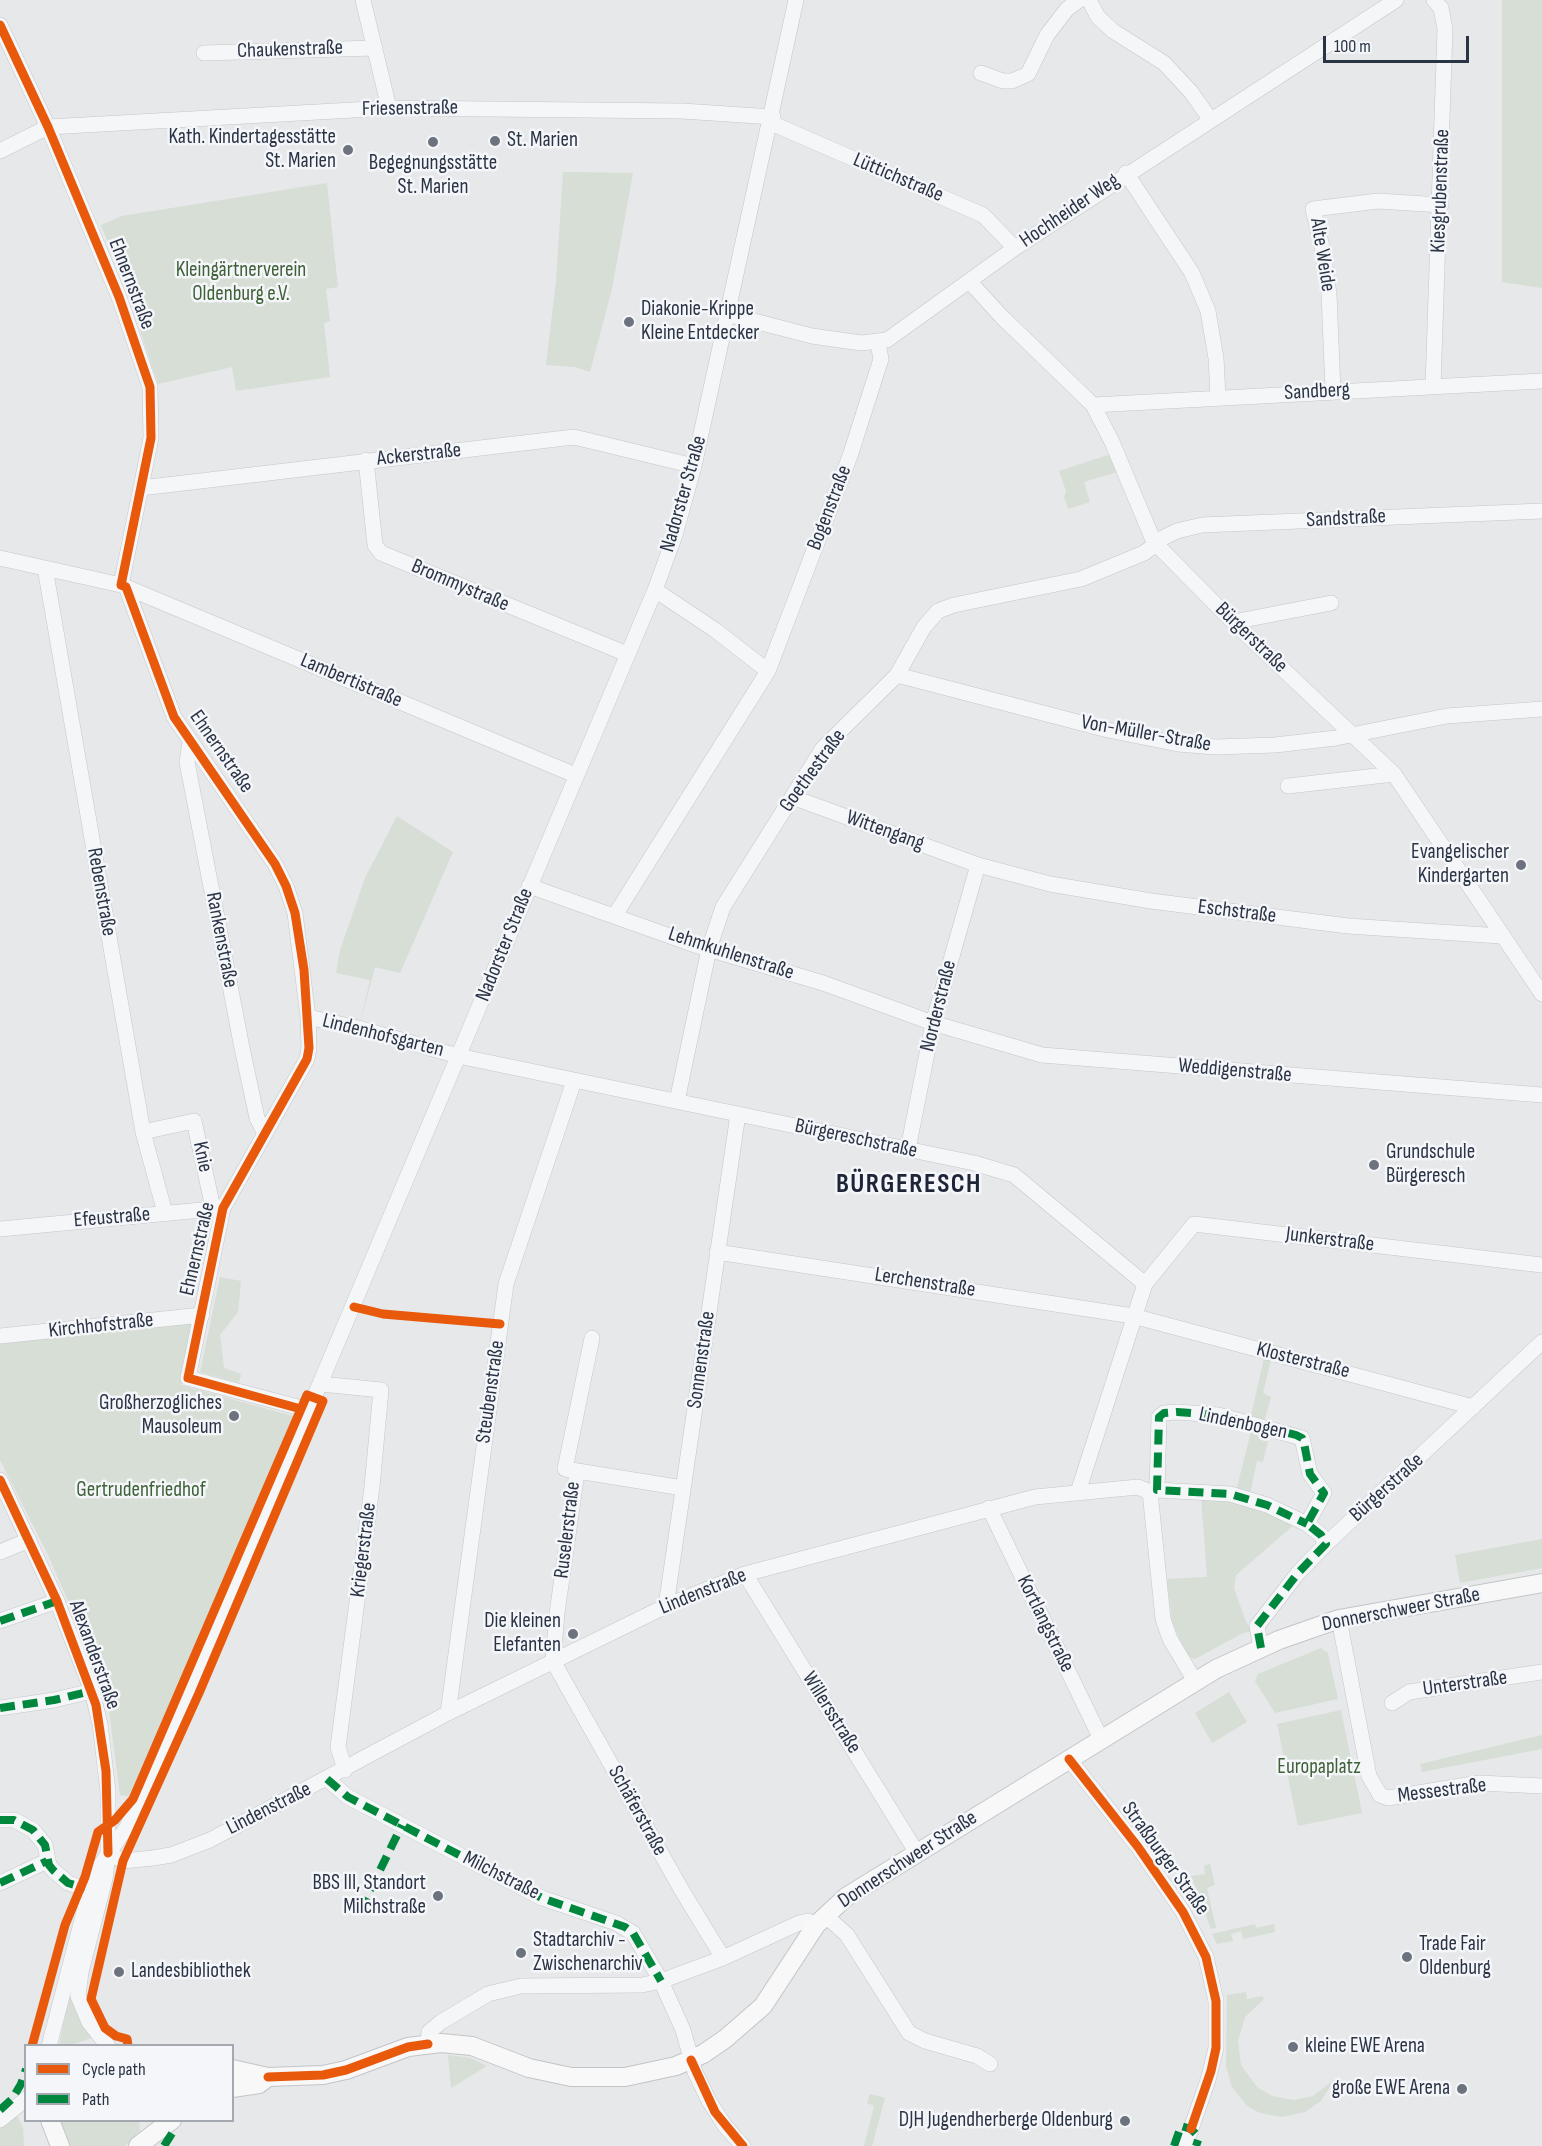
<!DOCTYPE html>
<html>
<head>
<meta charset="utf-8">
<style>
  body { margin:0 }
  #map { position:relative; width:1542px; height:2146px; overflow:hidden; background:#e6e8ea; font-family:"Sofia Sans Condensed",sans-serif }
  canvas { display:block }
  .legend { position:absolute; left:24px; top:2044px; width:210px; height:78px; box-sizing:border-box; background:#f4f6f9; border:2px solid #a4a8b1; margin:0; padding:8px 10px; list-style:none; font-size:18px; color:#2b3445 }
  .legend li { display:flex; align-items:center; gap:12px; height:30px }
  .legend b { width:30px; border:2px solid #a4a8b1 }
  .scale { position:absolute; left:1323px; top:36px; width:146px; height:27px; box-sizing:border-box; border:3px solid #2b3445; border-top:0; padding-left:8px; font-size:18px; line-height:21px; white-space:nowrap; color:#2b3445; -webkit-text-stroke:4px #f4f6f9; paint-order:stroke }
</style>
</head>
<body>
<div id="map">
<canvas width="1542" height="2146"></canvas>
<ul class="legend">
<li><b style="height:8px;background:#e8590c"></b>Cycle path</li>
<li><b style="height:8px;background:#00873e"></b>Path</li>
</ul>
<div class="scale">100 m</div>
</div>
<script>
const ctx = document.querySelector('canvas').getContext('2d');
ctx.lineJoin = 'round';
function fillPath(path, color) {
  ctx.fillStyle = color;
  ctx.fill(path, 'evenodd');
}
function toPath(rows) {
  const path = new Path2D();
  for (const r of rows) {
    path.moveTo(r[0], r[1]);
    for (let i = 2; i < r.length; i += 2) path.lineTo(r[i], r[i + 1]);
  }
  return path;
}
function trace(path, color, width, dash) {
  ctx.strokeStyle = color;
  ctx.lineWidth = width;
  ctx.lineCap = dash ? 'butt' : 'round';
  ctx.setLineDash(dash || []);
  ctx.stroke(path);
}
function drawText(font, color, halo, rows, align = 'center') {
  ctx.font = font + ' "Sofia Sans Condensed",sans-serif';
  ctx.lineWidth = 5;
  ctx.setLineDash([]);
  ctx.textBaseline = 'middle';
  ctx.strokeStyle = halo;
  ctx.fillStyle = color;
  for (const [text, x, y, turn = 0] of rows) {
    ctx.save();
    ctx.translate(x, y);
    ctx.rotate((+turn || 0) * Math.PI / 180);
    ctx.textAlign = isNaN(turn) ? turn : align;
    if (halo) ctx.strokeText(text, 0, 0);
    ctx.fillText(text, 0, 0);
    ctx.restore();
  }
}
fillPath(toPath([
  [1502,0,1542,0,1542,288,1502,282],
  [563,172,633,173,612,289,590,372,575,367,546,365,556,281],
  [327,183,338,287,326,289,330,321,324,323,330,377,236,391,232,367,158,384,126,288,101,225,122,216],
  [1117,452,1124,470,1084,482,1090,502,1068,509,1064,497,1066,491,1059,471],
  [397,816,453,852,400,973,375,967,359,1028,370,980,336,973,340,950,365,878],
  [220,1277,241,1281,238,1312,220,1335,224,1368,241,1374,239,1383,200,1372],
  [194,1323,181,1385,296,1417,131,1797,120,1795,109,1711,85,1640,48,1555,0,1460,0,1340],
  [1264,1358,1271,1360,1263,1393,1271,1397,1264,1422,1250,1420],
  [1252,1428,1270,1432,1263,1462,1257,1461,1250,1494,1236,1491],
  [1201,1497,1239,1498,1295,1524,1236,1575,1234,1588,1246,1622,1253,1631,1243,1633,1195,1659,1187,1656,1172,1621,1167,1579,1207,1577],
  [1542,1539,1542,1568,1460,1583,1455,1555],
  [1321,1648,1328,1653,1338,1699,1275,1713,1255,1681,1258,1674],
  [1229,1692,1247,1722,1212,1743,1195,1713],
  [1341,1710,1362,1813,1298,1826,1277,1724],
  [1542,1735,1542,1749,1422,1772,1420,1764],
  [1210,1864,1215,1885,1207,1888,1216,1928,1211,1929,1191,1876,1205,1874,1204,1866],
  [1255,1924,1256,1928,1274,1924,1275,1932,1243,1939,1241,1931,1231,1934,1233,1941,1217,1944,1212,1934],
  [70,1987,75,2009,94,2037,72,2045,59,2046],
  [1246,1992,1247,1999,1262,1996,1264,1999,1245,2017,1238,2041,1241,2065,1257,2087,1272,2096,1294,2100,1313,2096,1335,2079,1321,2101,1305,2112,1282,2117,1260,2113,1247,2106,1232,2087,1226,2067,1227,1995],
  [448,2055,471,2058,487,2066,451,2088],
  [870,2094,885,2098,872,2146,864,2146,874,2106,867,2103],
  [16,2113,23,2128,24,2146,0,2146,0,2126],
  [58,2121,139,2121,140,2131,125,2146,68,2146]
]), '#d6ded6');
const minor = toPath([
  [363,0,389,108],
  [1089,0,1098,17,1113,31,1164,63,1191,92,1210,119],
  [0,25,48,127,119,297,150,387,151,438,121,585],
  [204,53,375,48],
  [981,73,1003,81,1012,81,1028,74,1047,35,1067,9,1079,0],
  [771,123,983,215,1015,248],
  [0,151,48,127,389,108,682,111,773,117],
  [1126,173,1192,273,1208,311,1216,358,1218,397],
  [969,281,1001,316,1093,405,1112,442,1154,542,1233,622,1394,774,1542,994],
  [727,314,812,336,861,343,887,340,1015,248,1396,0],
  [1433,386,1445,29,1441,8,1434,0],
  [1333,391,1329,294,1323,251,1313,209,1378,201,1441,205],
  [1093,405,1542,381],
  [366,460,375,545,381,553,627,654],
  [141,488,574,437,694,466],
  [0,558,121,585,575,775],
  [45,568,143,1132,165,1213],
  [126,587,174,717,275,864,286,886,295,913,308,1017,309,1048,307,1059,223,1208,188,1378,309,1410],
  [655,590,715,630,768,671],
  [1233,622,1331,603],
  [897,675,1108,730,1178,744,1216,747,1275,745,1336,738,1447,716,1542,709],
  [190,743,187,762,242,1048,257,1118,265,1134],
  [1288,786,1394,774],
  [792,797,978,865,1050,884,1151,901,1348,926,1501,936],
  [529,886,695,945,823,983,933,1023,1042,1055,1542,1095],
  [615,915,768,671,850,456,881,359,878,343],
  [308,1017,358,1028,458,1056,974,1163,1014,1175,1145,1284,1078,1492],
  [677,1101,709,949,723,907,823,748,897,675,924,627,938,611,954,605,1081,579,1144,553,1152,547,1154,542,1177,531,1202,525,1542,511],
  [143,1132,194,1121,213,1208],
  [908,1149,933,1023,978,865],
  [0,1229,223,1208],
  [717,1252,1133,1316,1473,1407],
  [1145,1284,1194,1224,1542,1265],
  [0,1336,202,1315],
  [592,1338,565,1469,683,1488],
  [321,1384,381,1390,372,1487,338,1747,345,1770],
  [577,1472,557,1613,553,1661,681,1889,723,1958],
  [0,1480,57,1601,92,1691,100,1724,108,1792,108,1853,105,1879,81,1972,78,1996,89,2022,108,2046],
  [989,1508,1101,1739],
  [1307,1524,1267,1505,1230,1494,1157,1490,1159,1417,1164,1413,1177,1412,1218,1415,1302,1438,1310,1474,1324,1493,1307,1524,1321,1535,1326,1544],
  [0,1552,29,1540],
  [745,1574,917,1853],
  [666,1606,738,1114],
  [1339,1619,1369,1776,1380,1795,1388,1798,1479,1783,1542,1786],
  [0,1621,57,1601],
  [1261,1648,1257,1626,1298,1573,1326,1544,1542,1342],
  [1392,1703,1409,1692,1542,1672],
  [0,1708,54,1700,92,1691],
  [448,1713,506,1284,574,1081],
  [1069,1759,1138,1847,1183,1912,1206,1957,1216,2001,1216,2048,1208,2080,1185,2146],
  [327,1779,348,1797,542,1898,616,1923,633,1933,661,1981,683,2030,695,2072,709,2101,725,2126,743,2146],
  [0,1820,14,1820,33,1830,45,1845,49,1865,53,1870,68,1883,89,1890],
  [108,1853,123,1861,153,1858,171,1855,210,1840,448,1713,666,1606,745,1574,1035,1497,1138,1487,1150,1492,1163,1619,1170,1639,1195,1681],
  [0,1883,47,1861],
  [825,1915,847,1935,909,2033,925,2041,977,2056,990,2064],
  [428,2044,429,2032,441,2022,488,1994,521,1986,642,1985,661,1981,723,1958,799,1923,808,1921,816,1925],
  [49,2046,94,1874,127,1827,183,1708,655,590,675,535,694,466,796,0],
  [0,2120,26,2099]
]);
const major = toPath([
  [232,2069,268,2077,323,2075,346,2070,408,2047,441,2043,472,2046,529,2068,571,2077,625,2077,676,2066,703,2054,725,2039,763,2006,816,1925,846,1897,1216,1669,1279,1640,1339,1619,1542,1583],
  [232,2088,259,2084,268,2077],
  [50,2120,60,2146],
  [138,2146,172,2120]
]);
trace(minor, '#c4c6c8', 16);
trace(major, '#c2c5c8', 20);
trace(minor, '#f5f6f7', 15);
trace(major, '#f8f8f8', 18);
trace(toPath([
  [0,1621,57,1601],
  [1261,1648,1257,1626,1298,1573,1326,1544,1321,1535,1307,1524,1324,1493,1310,1474,1304,1443,1302,1438,1296,1435,1218,1415,1177,1412,1164,1413,1159,1417,1157,1490,1230,1494,1267,1505,1307,1524],
  [0,1708,54,1700,92,1691],
  [327,1779,348,1797,542,1898,625,1927,633,1933,661,1981],
  [0,1820,14,1820,33,1830,45,1845,49,1865,53,1870,68,1883,85,1888],
  [0,1883,47,1861],
  [360,1911,402,1825],
  [0,2110,12,2099,21,2084,26,2069],
  [164,2146,176,2127],
  [1174,2146,1181,2126,1191,2129,1199,2137,1196,2146]
]), '#00873e', 8, [15, 8]);
trace(toPath([
  [0,25,48,127,119,297,150,387,151,438,121,585,126,587,174,717,275,864,286,886,295,913,304,970,309,1048,307,1059,223,1208,188,1378,301,1409],
  [354,1307,383,1314,500,1324],
  [0,1480,57,1601,96,1705,106,1771,108,1853],
  [1069,1759,1138,1847,1183,1912,1206,1957,1216,2001,1216,2048,1211,2071,1191,2129],
  [32,2046,65,1925,85,1877,98,1832,115,1820,133,1799,307,1395,323,1401,199,1693,123,1861,91,1999,105,2028,116,2036,127,2039,128,2046],
  [691,2060,715,2112,743,2146],
  [268,2077,323,2075,346,2070,408,2047,428,2044]
]), '#e8590c', 9);
for (const [x, y, r, color] of [
  [495,141,6,"#6c737f"],
  [433,142,6,"#6c737f"],
  [348,150,6,"#6c737f"],
  [629,322,6,"#6c737f"],
  [1521,865,6,"#6c737f"],
  [1374,1165,6,"#6c737f"],
  [234,1416,6,"#6c737f"],
  [573,1634,6,"#6c737f"],
  [438,1896,6,"#6c737f"],
  [521,1953,6,"#6c737f"],
  [1407,1957,6,"#6c737f"],
  [119,1972,6,"#6c737f"],
  [1293,2047,6,"#6c737f"],
  [1462,2089,6,"#6c737f"],
  [1125,2121,6,"#6c737f"]
]) {
  const dot = new Path2D();
  dot.arc(x, y, r, 0, 2 * Math.PI);
  ctx.fillStyle = color;
  ctx.fill(dot);
  trace(dot, '#f4f6f9', 2);
}
drawText('21px', '#2b3445', '#f4f6f9', [
  ["Chaukenstraße",290,50,-2],
  ["Friesenstraße",410,109,-1],
  ["Lüttichstraße",898,178,23],
  ["Kiesgrubenstraße",1441,191,-88],
  ["Hochheider Weg",1070,211,-34],
  ["Alte Weide",1322,255,81],
  ["Ehnernstraße",131,284,69],
  ["Sandberg",1317,392,-3],
  ["Ackerstraße",419,455,-6],
  ["Nadorster Straße",684,494,-74],
  ["Bogenstraße",830,508,-69],
  ["Sandstraße",1346,519,-3],
  ["Brommystraße",460,586,23],
  ["Bürgerstraße",1251,638,44],
  ["Lambertistraße",351,681,23],
  ["Von-Müller-Straße",1146,734,10],
  ["Ehnernstraße",221,752,55],
  ["Goethestraße",813,771,-54],
  ["Wittengang",885,831,20],
  ["Rebenstraße",101,892,80],
  ["Eschstraße",1237,912,7],
  ["Rankenstraße",221,940,79],
  ["Nadorster Straße",505,945,-68],
  ["Lehmkuhlenstraße",731,954,18],
  ["Norderstraße",939,1006,-76],
  ["Lindenhofsgarten",383,1036,14],
  ["Weddigenstraße",1235,1071,5],
  ["Bürgereschstraße",856,1139,12],
  ["Knie",202,1157,78],
  ["Efeustraße",112,1218,-5],
  ["Junkerstraße",1330,1240,7],
  ["Ehnernstraße",198,1249,-77],
  ["Lerchenstraße",925,1283,9],
  ["Kirchhofstraße",101,1326,-6],
  ["Sonnenstraße",702,1360,-82],
  ["Klosterstraße",1303,1361,14],
  ["Steubenstraße",491,1392,-82],
  ["Lindenbogen",1243,1424,12],
  ["Bürgerstraße",1387,1488,-42],
  ["Ruselerstraße",568,1530,-83],
  ["Kriegerstraße",364,1550,-83],
  ["Lindenstraße",703,1592,-22],
  ["Donnerschweer Straße",1401,1610,-11],
  ["Kortlangstraße",1045,1624,64],
  ["Alexanderstraße",94,1655,70],
  ["Unterstraße",1465,1684,-8],
  ["Willersstraße",831,1713,58],
  ["Messestraße",1442,1791,-7],
  ["Lindenstraße",269,1809,-27],
  ["Schäferstraße",637,1811,61],
  ["Straßburger Straße",1165,1859,54],
  ["Donnerschweer Straße",908,1860,-33],
  ["Milchstraße",501,1876,27]
]);
drawText('21px', '#2b3445', '#f4f6f9', [
  ["Kath. Kindertagesstätte",336,138],
  ["St. Marien",336,162],
  ["St. Marien",507,141,"left"],
  ["Begegnungsstätte",433,164,"center"],
  ["St. Marien",433,188,"center"],
  ["Diakonie-Krippe",641,310,"left"],
  ["Kleine Entdecker",641,334,"left"],
  ["Evangelischer",1509,853],
  ["Kindergarten",1509,877],
  ["Grundschule",1386,1153,"left"],
  ["Bürgeresch",1386,1177,"left"],
  ["Großherzogliches",222,1404],
  ["Mausoleum",222,1428],
  ["Die kleinen",561,1622],
  ["Elefanten",561,1646],
  ["BBS III, Standort",426,1884],
  ["Milchstraße",426,1908],
  ["Stadtarchiv -",533,1941,"left"],
  ["Zwischenarchiv",533,1965,"left"],
  ["Trade Fair",1419,1945,"left"],
  ["Oldenburg",1419,1969,"left"],
  ["Landesbibliothek",131,1972,"left"],
  ["kleine EWE Arena",1305,2047,"left"],
  ["große EWE Arena",1450,2089],
  ["DJH Jugendherberge Oldenburg",1113,2121]
], 'right');
drawText('21px', '#3f6138', '#f4f6f9', [
  ["Kleingärtnerverein",241,271],
  ["Oldenburg e.V.",241,295],
  ["Gertrudenfriedhof",141,1491],
  ["Europaplatz",1319,1768]
]);
ctx.letterSpacing = '1.5px';
drawText('bold 27px', '#1d2536', '#f4f6f9', [
  ["BÜRGERESCH",909,1185]
]);
ctx.letterSpacing = '0px';
</script>
</body>
</html>
